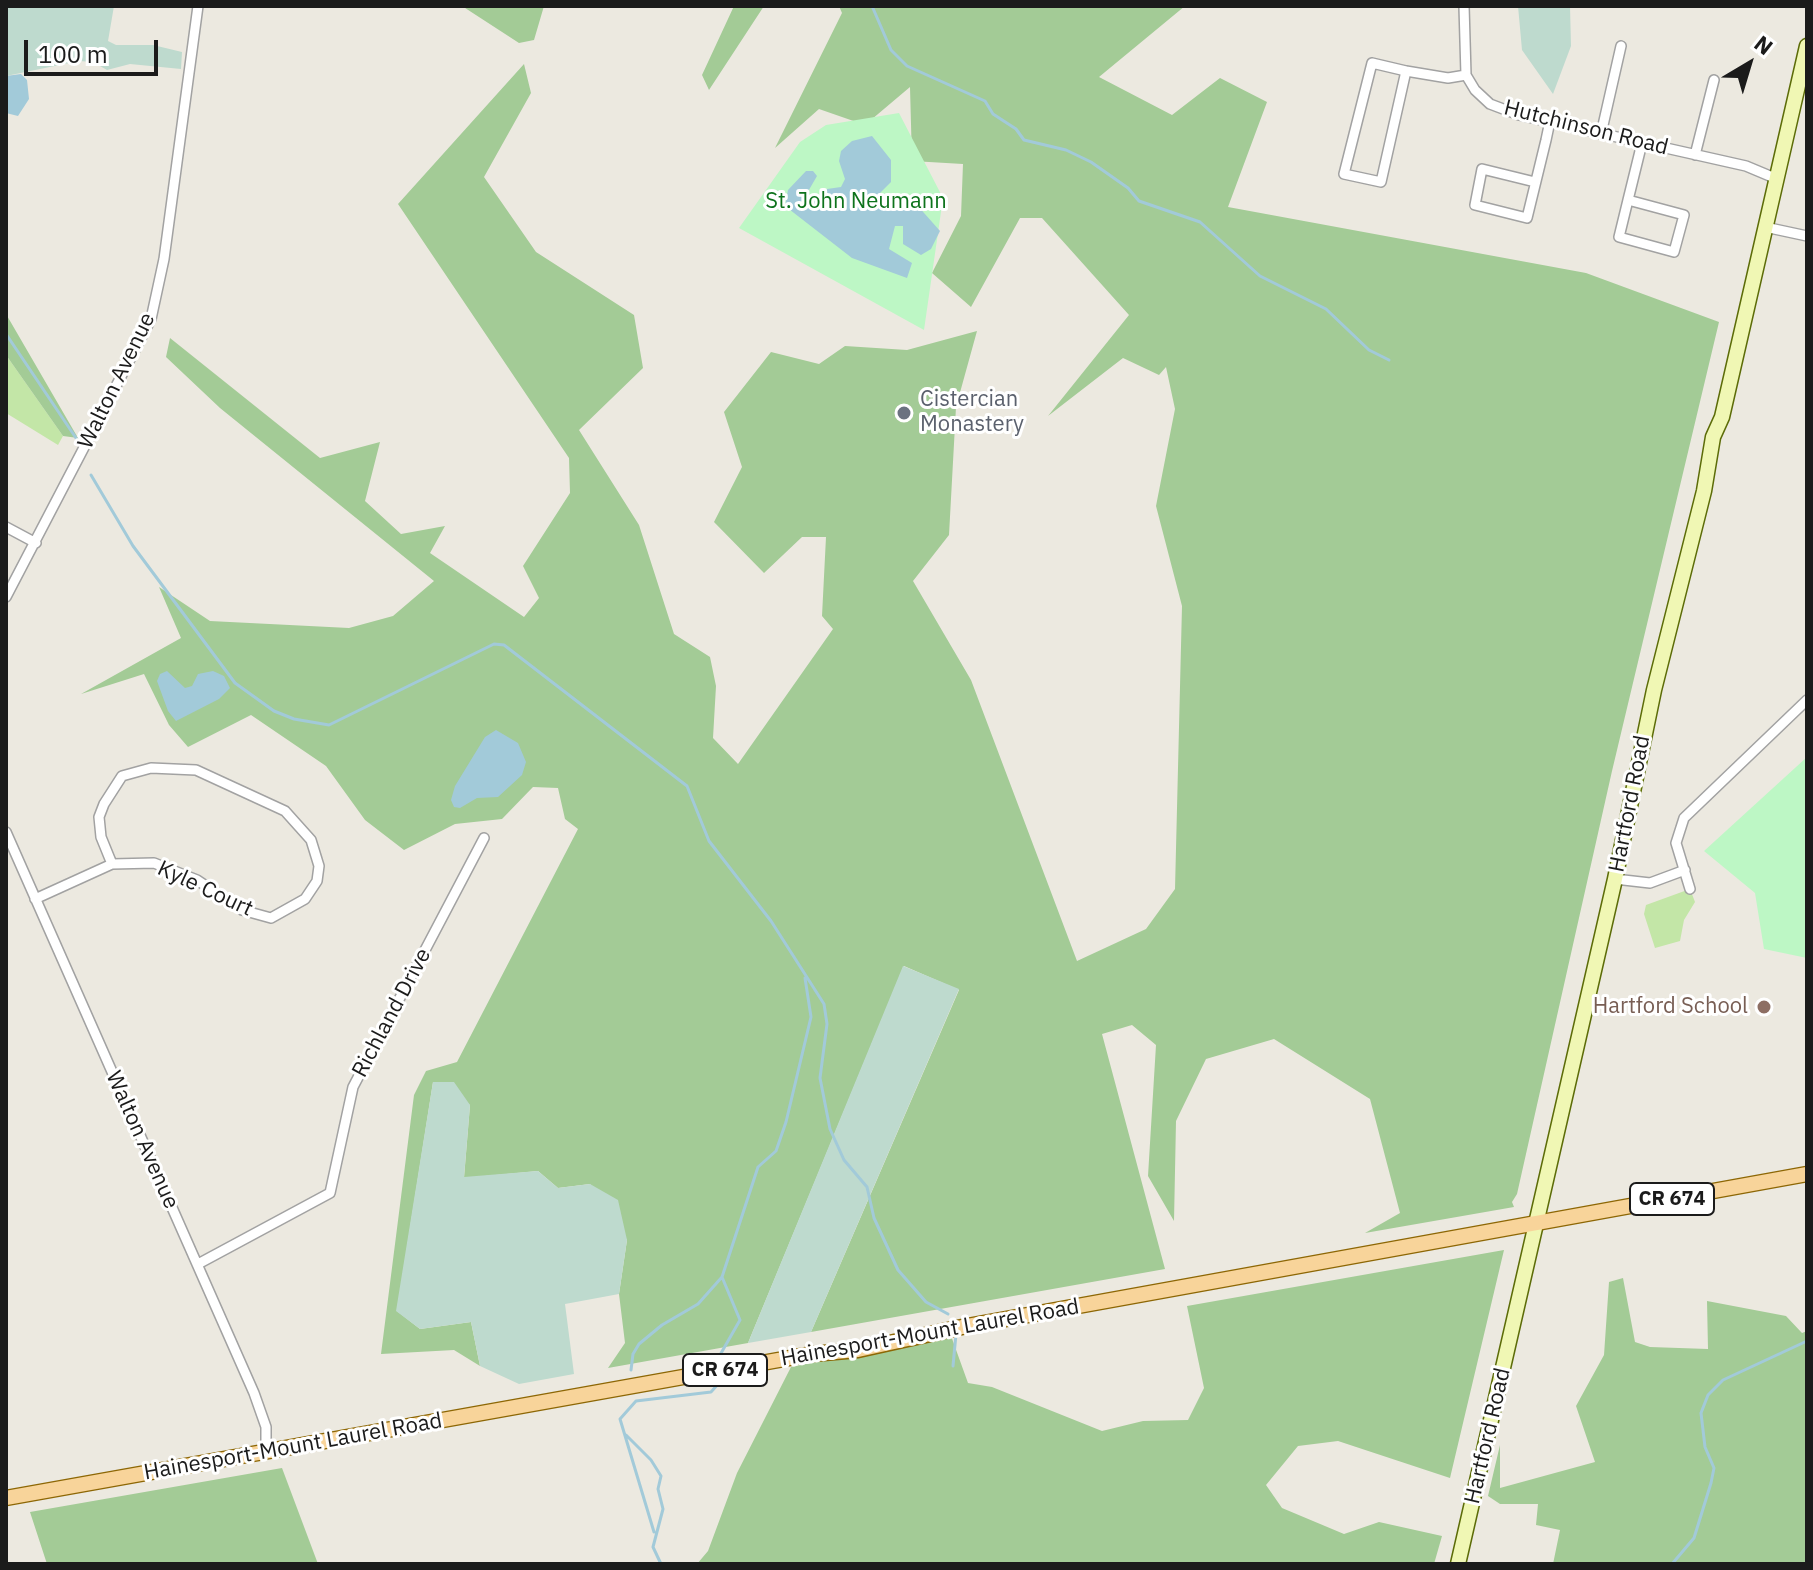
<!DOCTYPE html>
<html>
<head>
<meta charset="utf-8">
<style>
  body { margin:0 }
  #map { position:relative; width:1813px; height:1570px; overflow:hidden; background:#ece9e0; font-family:"IBM Plex Sans",sans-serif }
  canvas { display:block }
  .frame { position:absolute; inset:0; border:8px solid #1b1b1b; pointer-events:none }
  .north { position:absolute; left:1709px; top:24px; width:80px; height:80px; -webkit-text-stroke:6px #fff; paint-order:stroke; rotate:38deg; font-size:22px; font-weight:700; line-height:32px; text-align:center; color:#1b1b1b }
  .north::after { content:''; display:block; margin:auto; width:28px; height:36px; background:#1b1b1b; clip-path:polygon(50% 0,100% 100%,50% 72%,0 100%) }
  .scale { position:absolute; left:24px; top:40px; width:134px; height:36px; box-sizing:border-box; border:4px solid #1b1b1b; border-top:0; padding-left:10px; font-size:24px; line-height:28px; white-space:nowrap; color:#1b1b1b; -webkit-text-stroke:6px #fff; paint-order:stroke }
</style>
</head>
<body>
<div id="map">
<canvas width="1813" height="1570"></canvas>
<div class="frame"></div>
<div class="north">N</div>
<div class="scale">100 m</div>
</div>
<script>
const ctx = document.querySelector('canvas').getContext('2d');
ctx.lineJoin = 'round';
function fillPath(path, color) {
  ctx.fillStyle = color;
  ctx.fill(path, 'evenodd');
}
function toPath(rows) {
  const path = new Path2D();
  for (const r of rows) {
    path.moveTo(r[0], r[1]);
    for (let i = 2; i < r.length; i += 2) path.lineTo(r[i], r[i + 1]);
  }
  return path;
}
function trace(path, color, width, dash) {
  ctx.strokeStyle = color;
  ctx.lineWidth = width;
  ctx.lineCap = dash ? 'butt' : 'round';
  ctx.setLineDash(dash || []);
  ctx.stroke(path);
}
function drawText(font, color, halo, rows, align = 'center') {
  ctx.font = font + ' "IBM Plex Sans",sans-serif';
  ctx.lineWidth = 6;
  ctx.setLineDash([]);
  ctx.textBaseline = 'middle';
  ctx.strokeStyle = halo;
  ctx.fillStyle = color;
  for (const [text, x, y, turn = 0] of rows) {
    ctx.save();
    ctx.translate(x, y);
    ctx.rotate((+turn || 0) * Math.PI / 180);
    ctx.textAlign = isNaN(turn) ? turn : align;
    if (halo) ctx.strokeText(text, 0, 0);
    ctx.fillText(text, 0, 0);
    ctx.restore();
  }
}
fillPath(toPath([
  [6,355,63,436,58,445,6,413],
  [1690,889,1695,902,1684,920,1680,941,1655,948,1644,914,1646,905]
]), '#c3e6a7');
fillPath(toPath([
  [462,6,544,6,534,40,519,43],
  [734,6,764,6,709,90,702,75],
  [839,6,1185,6,1099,77,1172,115,1220,78,1267,102,1228,207,1586,273,1719,322,1612,771,1517,1194,1512,1202,1514,1207,1365,1233,1400,1213,1370,1099,1274,1039,1206,1059,1176,1121,1174,1221,1148,1176,1156,1045,1132,1025,1102,1034,1165,1269,811,1332,959,990,904,966,748,1343,608,1368,625,1343,619,1294,627,1240,590,1184,558,1188,538,1171,464,1178,470,1105,433,1082,397,1311,420,1329,471,1322,480,1366,454,1350,381,1354,414,1095,426,1071,457,1062,578,829,565,819,558,788,533,787,502,819,455,824,404,850,365,820,326,766,251,715,188,747,169,725,144,674,81,694,181,638,159,587,210,621,349,628,393,616,434,581,220,408,166,357,170,338,320,458,380,442,365,501,401,534,445,526,430,553,524,617,539,598,523,566,570,493,569,458,398,204,524,64,531,93,484,177,536,252,634,315,643,368,579,430,639,525,674,634,710,657,716,686,713,738,738,764,833,629,822,616,826,537,802,537,764,573,714,522,742,467,724,412,771,352,819,364,845,346,907,350,977,331,956,407,949,535,913,581,971,680,1077,961,1146,929,1175,889,1182,606,1156,506,1175,409,1166,367,1159,375,1123,358,1048,416,1129,315,1042,218,1020,218,971,307,932,273,961,216,963,164,912,161,910,87,865,125,819,109,775,148,842,13],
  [6,314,78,438,63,436,6,355],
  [1504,1250,1450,1478,1338,1441,1298,1446,1266,1485,1282,1508,1344,1534,1379,1522,1442,1536,1434,1564,697,1564,708,1551,737,1473,791,1367,950,1333,968,1383,992,1387,1102,1431,1143,1421,1188,1420,1204,1388,1187,1306],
  [1623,1278,1635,1342,1650,1347,1708,1349,1707,1301,1786,1316,1802,1333,1807,1331,1807,1564,1553,1564,1560,1530,1536,1525,1538,1504,1500,1504,1488,1496,1500,1445,1500,1488,1595,1462,1576,1406,1604,1355,1609,1282],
  [282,1468,318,1564,47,1564,30,1512]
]), '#a3cb96');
fillPath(toPath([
  [6,6,114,6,108,41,116,45,153,45,182,52,181,69,130,64,107,70,93,62,79,61,6,76],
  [1518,6,1570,6,1571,46,1553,94,1522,50],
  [903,966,959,989,811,1332,748,1343],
  [433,1082,454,1082,470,1105,464,1177,538,1171,558,1188,590,1184,618,1200,627,1240,619,1294,565,1304,574,1374,519,1384,480,1366,471,1322,420,1329,396,1311]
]), '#bedace');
fillPath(toPath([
  [899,113,943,198,924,330,739,228,800,142,826,125],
  [1807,757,1807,958,1764,949,1755,893,1704,851]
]), '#bdf7c5');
fillPath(toPath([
  [21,74,27,80,29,99,18,116,6,113,6,76],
  [872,136,891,160,891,182,875,198,875,206,884,208,900,197,909,196,940,231,931,249,921,255,903,244,903,226,895,226,889,249,912,263,907,278,852,258,785,206,788,190,806,171,813,171,817,176,806,195,809,206,827,189,841,187,845,179,839,161,841,151,852,141],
  [167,671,185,688,192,686,198,674,213,671,224,676,230,688,219,699,176,721,168,711,157,681,160,674],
  [496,730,518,743,526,762,522,775,498,797,477,798,460,808,454,807,451,800,455,786,485,737]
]), '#a2cad9');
trace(toPath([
  [872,6,891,50,907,66,985,101,993,114,1016,129,1024,140,1066,150,1091,162,1128,188,1139,201,1200,222,1260,276,1326,309,1369,350,1389,360],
  [6,334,78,441],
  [91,475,133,546,235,683,274,711,294,719,329,725,494,644,504,645,687,786,709,841,771,921,824,1004,827,1024,820,1078,830,1129,844,1160,867,1187,874,1218,898,1270,926,1302,948,1314],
  [720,1355,740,1320,722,1277],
  [953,1366,956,1334],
  [631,1370,633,1354,639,1344,662,1325,698,1304,722,1277,758,1167,776,1151,786,1122,811,1017,805,978],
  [626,1435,651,1460,661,1476,658,1489,663,1509,653,1547,661,1564],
  [654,1532,620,1419,636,1401,711,1392,719,1383],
  [1672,1564,1694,1538,1711,1483,1714,1468,1705,1447,1701,1413,1708,1395,1723,1380,1807,1341]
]), '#a2cad9', 3);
const street = toPath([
  [1464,6,1466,75,1475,90,1490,104,1519,115,1746,166,1777,179],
  [1372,63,1406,71,1381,182,1344,174,1372,63],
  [1406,71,1448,78,1466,75],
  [1601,134,1621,46],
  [1695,155,1714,80],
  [1535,182,1482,169,1475,205,1527,218,1546,140,1550,121],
  [1628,200,1684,215,1674,252,1619,237,1628,200,1642,143],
  [1765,227,1807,236],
  [6,527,36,543],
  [6,597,151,319,164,259,198,6],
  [6,832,254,1393,266,1427,266,1452],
  [1615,879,1650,883,1685,870],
  [1690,889,1676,843,1684,818,1807,700],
  [35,899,112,864,154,863,197,880,242,910,271,918,305,899,317,881,319,866,311,840,285,811,196,770,151,768,122,776,104,804,99,817,101,837,112,864],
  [198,1264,330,1193,353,1087,484,838]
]);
const secondary = toPath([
  [1458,1564,1615,879,1654,690,1704,491,1713,437,1722,417,1807,46]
]);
const primary = toPath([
  [6,1498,812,1354,858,1350,962,1327,1807,1174]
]);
trace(street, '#a2a2a2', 12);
trace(secondary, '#5c6c08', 17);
trace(primary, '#8d6705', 17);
trace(street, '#fff', 9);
trace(secondary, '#f0f7b4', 14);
trace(primary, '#f8d49a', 14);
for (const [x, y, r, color] of [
  [904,413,8,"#6b7280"],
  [1764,1007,8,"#8d6e63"]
]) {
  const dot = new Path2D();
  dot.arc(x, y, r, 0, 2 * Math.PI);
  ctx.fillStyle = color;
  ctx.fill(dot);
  trace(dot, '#fff', 3);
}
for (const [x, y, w] of [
  [1672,1199,84],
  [725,1370,84]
]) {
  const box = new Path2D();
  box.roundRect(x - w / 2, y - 16, w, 32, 6);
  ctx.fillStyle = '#fff';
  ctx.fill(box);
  trace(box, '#1b1b1b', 2);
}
drawText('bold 20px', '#1b1b1b', null, [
  ["CR 674",1672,1199],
  ["CR 674",725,1370]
]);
drawText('22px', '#1b1b1b', '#fff', [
  ["Hutchinson Road",1586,128,14],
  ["Walton Avenue",117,381,-64],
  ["Hartford Road",1630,804,-79],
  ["Kyle Court",205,889,25],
  ["Richland Drive",392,1013,-62],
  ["Walton Avenue",142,1140,66],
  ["Hainesport-Mount Laurel Road",930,1333,-10],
  ["Hartford Road",1488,1436,-77],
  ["Hainesport-Mount Laurel Road",293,1447,-10]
]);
drawText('22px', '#0e731c', '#fff', [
  ["St. John Neumann",856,202]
]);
drawText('22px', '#5b616d', '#fff', [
  ["Cistercian",920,400],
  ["Monastery",920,425]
], 'left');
drawText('22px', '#785e54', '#fff', [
  ["Hartford School",1748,1007]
], 'right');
</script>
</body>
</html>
